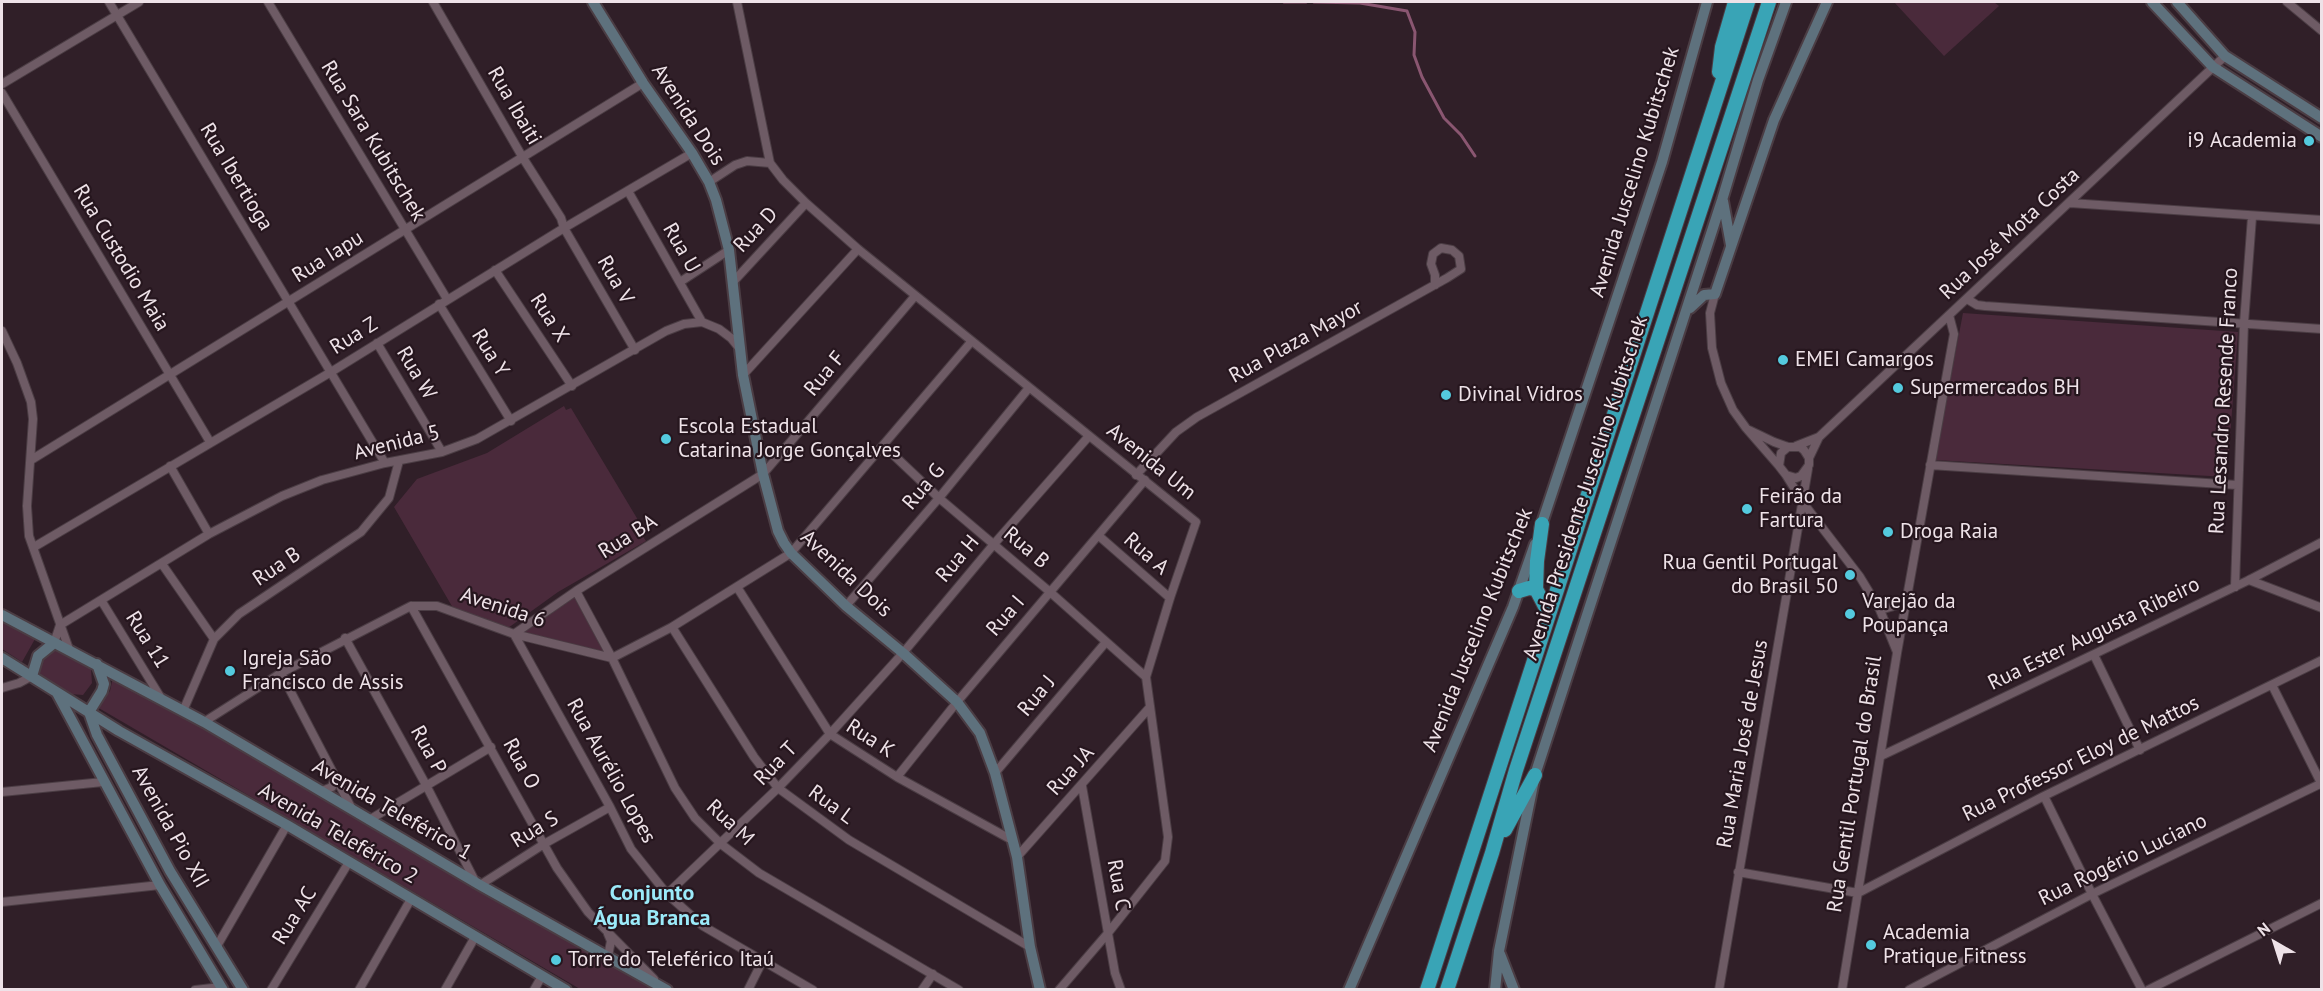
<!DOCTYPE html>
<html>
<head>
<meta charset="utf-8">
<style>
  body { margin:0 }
  #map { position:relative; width:2323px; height:991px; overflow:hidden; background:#301f28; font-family:"PT Sans",sans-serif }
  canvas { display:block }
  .frame { position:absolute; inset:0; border:3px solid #eee2e8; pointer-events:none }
  .north { position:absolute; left:2245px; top:913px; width:60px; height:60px; -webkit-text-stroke:4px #26161e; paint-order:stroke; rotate:321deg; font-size:16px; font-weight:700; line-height:24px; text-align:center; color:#eee2e8 }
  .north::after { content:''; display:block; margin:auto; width:21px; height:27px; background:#eee2e8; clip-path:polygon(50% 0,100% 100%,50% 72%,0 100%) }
</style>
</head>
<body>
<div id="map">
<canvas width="2323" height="991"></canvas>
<div class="frame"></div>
<div class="north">N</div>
</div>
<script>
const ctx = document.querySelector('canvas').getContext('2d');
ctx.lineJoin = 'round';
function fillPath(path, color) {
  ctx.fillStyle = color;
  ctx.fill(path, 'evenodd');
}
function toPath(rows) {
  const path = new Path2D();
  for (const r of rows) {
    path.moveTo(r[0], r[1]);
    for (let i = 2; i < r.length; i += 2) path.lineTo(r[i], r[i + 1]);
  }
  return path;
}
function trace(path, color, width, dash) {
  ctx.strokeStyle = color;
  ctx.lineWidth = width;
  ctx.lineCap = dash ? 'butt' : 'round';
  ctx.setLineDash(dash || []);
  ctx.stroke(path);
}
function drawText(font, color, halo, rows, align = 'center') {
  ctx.font = font + ' "PT Sans",sans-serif';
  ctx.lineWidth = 4.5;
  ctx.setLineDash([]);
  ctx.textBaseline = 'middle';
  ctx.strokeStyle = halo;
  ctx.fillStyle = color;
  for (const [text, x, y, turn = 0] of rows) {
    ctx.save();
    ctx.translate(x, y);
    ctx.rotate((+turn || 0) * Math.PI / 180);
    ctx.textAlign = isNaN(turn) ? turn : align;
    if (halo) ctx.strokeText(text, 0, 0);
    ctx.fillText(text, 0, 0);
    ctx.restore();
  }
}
fillPath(toPath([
  [1894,2,1994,2,1999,6,1944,56],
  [1963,313,2238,332,2227,477,1935,460],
  [564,406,566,410,571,408,644,530,640,532,646,541,558,592,508,628,453,608,394,507,417,479,487,453],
  [576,591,612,658,514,634],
  [2,622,35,639,22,662,2,649],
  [53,648,91,669,92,683,83,695,70,694,40,675,36,664],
  [113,677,335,802,655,989,580,989,97,707,110,691]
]), '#4a2a3b');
trace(toPath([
  [1284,2,1306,2],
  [1314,2,1360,3,1407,11,1415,32,1414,55,1422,77,1444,118,1461,135,1475,156]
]), '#8a5671', 3);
const street = toPath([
  [109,2,385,463],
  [268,2,447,299],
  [433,2,523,158,561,218,564,228,635,350],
  [737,2,770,163],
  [2287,2,2322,31],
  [2,84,139,2],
  [2,93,210,442],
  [709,182,735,165,747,161,770,163,783,180,806,203,858,249,1196,522,1170,598,1146,677,1168,837,1165,861,1108,933,1059,990],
  [628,191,702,322],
  [2070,203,2322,220],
  [495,270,572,386],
  [680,282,729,250],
  [733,282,806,203],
  [1715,294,1710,313,1712,348,1721,383,1733,410,1746,428,1779,466],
  [1967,299,1977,305,1985,306,2322,329],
  [439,304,511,421],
  [2,331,17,363,31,402,33,419,27,506,29,536,69,649],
  [377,343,442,452],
  [743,375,858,249],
  [1749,430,1774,442,1788,447,1800,447,1804,450,1809,458,1809,465,1801,476,1796,478,1786,475,1779,466,1781,453,1788,447],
  [884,446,939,498,1050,592,1146,677],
  [1796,446,1819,437,2225,56],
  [1809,458,1819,437],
  [31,460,643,83],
  [1930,465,2237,485],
  [170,466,209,534],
  [1136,475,1176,432,1197,417,1447,278,1461,269,1459,256,1452,250,1441,248,1433,254,1431,264,1435,275,1435,285],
  [1786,475,1804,504,1860,577,1880,610,1897,652],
  [1099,536,1170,598],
  [34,547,331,372,564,228,692,153],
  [162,564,214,639],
  [2249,580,2322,608],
  [737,587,830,734,897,777,1012,840],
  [2235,587,2244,323,2252,217],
  [576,591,612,658,675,788,695,818,721,844,759,873,959,990],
  [101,600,161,698],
  [411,606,557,868,588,912,654,979],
  [846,606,939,498,1028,389],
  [1880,610,1908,602],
  [672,627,754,757,778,788,849,840,1030,947],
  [345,638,426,785,475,881],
  [54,643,60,625,209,534,282,496,322,480,385,463,442,452,477,439,666,331,684,324,702,322,719,329,731,338,739,348],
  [2094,655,2140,750],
  [281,673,352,809],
  [2272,685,2322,785],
  [2,688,19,683,32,676],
  [183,711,214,639,239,614,361,532,389,498,399,461],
  [204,722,281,673,411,606,437,606,514,634,612,658,672,627,791,553,971,342],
  [1881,756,2249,580,2322,542],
  [995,773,1106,642],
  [897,777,957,702,1145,480],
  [1082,786,1115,973,1121,990],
  [322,791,332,787,335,777],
  [2,792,103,782],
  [2044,796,2092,894,2142,990],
  [369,820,491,747],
  [1017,857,1150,707],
  [1738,872,1858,893,2044,796,2322,660],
  [480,885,544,844,610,807],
  [667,894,778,788,830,734,903,653,994,544,1089,436],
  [2,902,160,885],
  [217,946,287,825],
  [608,956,611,941,608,934],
  [195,990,221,987],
  [271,990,349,862],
  [359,990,411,899],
  [445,990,475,937],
  [534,990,542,976],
  [748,990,762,962],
  [813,990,703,926,667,894,631,849,610,807,514,634,576,591,763,474,915,296],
  [922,990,933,974],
  [1719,990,1808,469],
  [1842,990,1897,653,1954,334,1949,315],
  [1909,990,2092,894,2322,783],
  [2148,990,2322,903]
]);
const secondary = toPath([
  [593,2,643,83,692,153,709,182,716,200,729,250,743,375,763,474,778,531,784,543,791,553,846,606,903,653,957,702,980,733,995,773,1017,857,1030,947,1040,990],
  [2152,2,2213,67,2322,137],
  [2177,2,2225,56,2322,118],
  [1723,201,1731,245],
  [1690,308,1704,295,1715,294,1774,120,1827,2],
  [1540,529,1662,162,1707,2],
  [2,615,204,722,480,885,667,990],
  [2,658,119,731,287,825,566,990],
  [32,676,38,656,54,643],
  [57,693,160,885,223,990],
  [89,712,97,735,170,871,243,990],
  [89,712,102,691,104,684,97,664],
  [1500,954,1514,990],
  [1349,990,1513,607,1535,544],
  [1495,990,1499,951,1535,775,1722,200,1758,80,1786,2]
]);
const highway = toPath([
  [1719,72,1722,47,1735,2],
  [1542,524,1537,561,1536,589,1549,614],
  [1519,591,1529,588,1536,589],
  [1505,830,1535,775],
  [1427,990,1748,2],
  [1447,990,1492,853,1516,770,1769,2]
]);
trace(street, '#4b3d44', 10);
trace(secondary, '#4b3d44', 14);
trace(highway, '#4b3d44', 16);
trace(street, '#6e5b65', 8);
trace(secondary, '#5e717d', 10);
trace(highway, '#39a4b6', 14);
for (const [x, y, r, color] of [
  [2309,141,6,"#54cade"],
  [1783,360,6,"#54cade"],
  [1898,388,6,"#54cade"],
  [1446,395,6,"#54cade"],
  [666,439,6,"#54cade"],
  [1747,509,6,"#54cade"],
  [1888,532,6,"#54cade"],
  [1850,575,6,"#54cade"],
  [1850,614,6,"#54cade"],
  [230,671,6,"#54cade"],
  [1871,945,6,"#54cade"],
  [556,960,6,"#54cade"]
]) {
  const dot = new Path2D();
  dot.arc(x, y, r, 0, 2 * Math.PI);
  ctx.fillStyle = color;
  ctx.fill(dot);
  trace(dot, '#26161e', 2);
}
drawText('21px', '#eee2e8', '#26161e', [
  ["Rua Ibaiti",514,106,60],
  ["Avenida Dois",688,115,57],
  ["Rua Sara Kubitschek",373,141,59],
  ["Avenida Juscelino Kubitschek",1635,172,-73],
  ["Rua Ibertioga",236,177,59],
  ["Rua D",756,230,-47],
  ["Rua José Mota Costa",2010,234,-43],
  ["Rua U",681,248,60],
  ["Rua Iapu",328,257,-32],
  ["Rua Custodio Maia",121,258,59],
  ["Rua V",615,280,60],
  ["Rua X",549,318,57],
  ["Rua Z",354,336,-32],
  ["Rua Plaza Mayor",1296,342,-29],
  ["Rua Y",490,353,58],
  ["Rua W",416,373,59],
  ["Rua F",825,374,-50],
  ["Rua Lesandro Resende Franco",2224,401,-87],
  ["Avenida 5",397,443,-14],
  ["Avenida Um",1151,462,39],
  ["Rua G",924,487,-50],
  ["Avenida Presidente Juscelino Kubitschek",1586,488,-72],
  ["Rua BA",628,537,-32],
  ["Rua B",1026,548,40],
  ["Rua A",1146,554,41],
  ["Rua H",958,559,-50],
  ["Rua B",277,567,-34],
  ["Avenida Dois",846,574,43],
  ["Avenida 6",503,608,18],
  ["Rua I",1006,616,-49],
  ["Avenida Juscelino Kubitschek",1478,630,-68],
  ["Rua Ester Augusta Ribeiro",2094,634,-26],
  ["Rua 11",147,640,58],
  ["Rua J",1037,696,-50],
  ["Rua K",870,739,33],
  ["Rua Maria José de Jesus",1743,744,-80],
  ["Rua P",428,750,61],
  ["Rua Professor Eloy de Mattos",2081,759,-26],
  ["Rua O",521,764,61],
  ["Rua T",776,764,-46],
  ["Rua Aurélio Lopes",611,771,61],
  ["Rua JA",1071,771,-48],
  ["Rua Gentil Portugal do Brasil",1855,784,-81],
  ["Rua L",831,805,36],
  ["Avenida Teleférico 1",392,810,30],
  ["Rua M",730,823,43],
  ["Avenida Pio XII",170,827,61],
  ["Rua S",535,830,-31],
  ["Avenida Teleférico 2",338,834,30],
  ["Rua Rogério Luciano",2123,860,-26],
  ["Rua C",1118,885,80],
  ["Rua AC",295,916,-58]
]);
drawText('21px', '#eee2e8', '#26161e', [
  ["i9 Academia",2297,141,"right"],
  ["EMEI Camargos",1795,360],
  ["Supermercados BH",1910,388],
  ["Divinal Vidros",1458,395],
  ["Escola Estadual",678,427],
  ["Catarina Jorge Gonçalves",678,451],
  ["Feirão da",1759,497],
  ["Fartura",1759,521],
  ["Droga Raia",1900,532],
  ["Rua Gentil Portugal",1838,563,"right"],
  ["do Brasil 50",1838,587,"right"],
  ["Varejão da",1862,602],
  ["Poupança",1862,626],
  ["Igreja São",242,659],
  ["Francisco de Assis",242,683],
  ["Academia",1883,933],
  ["Pratique Fitness",1883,957],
  ["Torre do Teleférico Itaú",568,960]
], 'left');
drawText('bold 22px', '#9beaf9', '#26161e', [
  ["Conjunto",652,894],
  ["Água Branca",652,919]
]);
</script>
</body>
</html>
